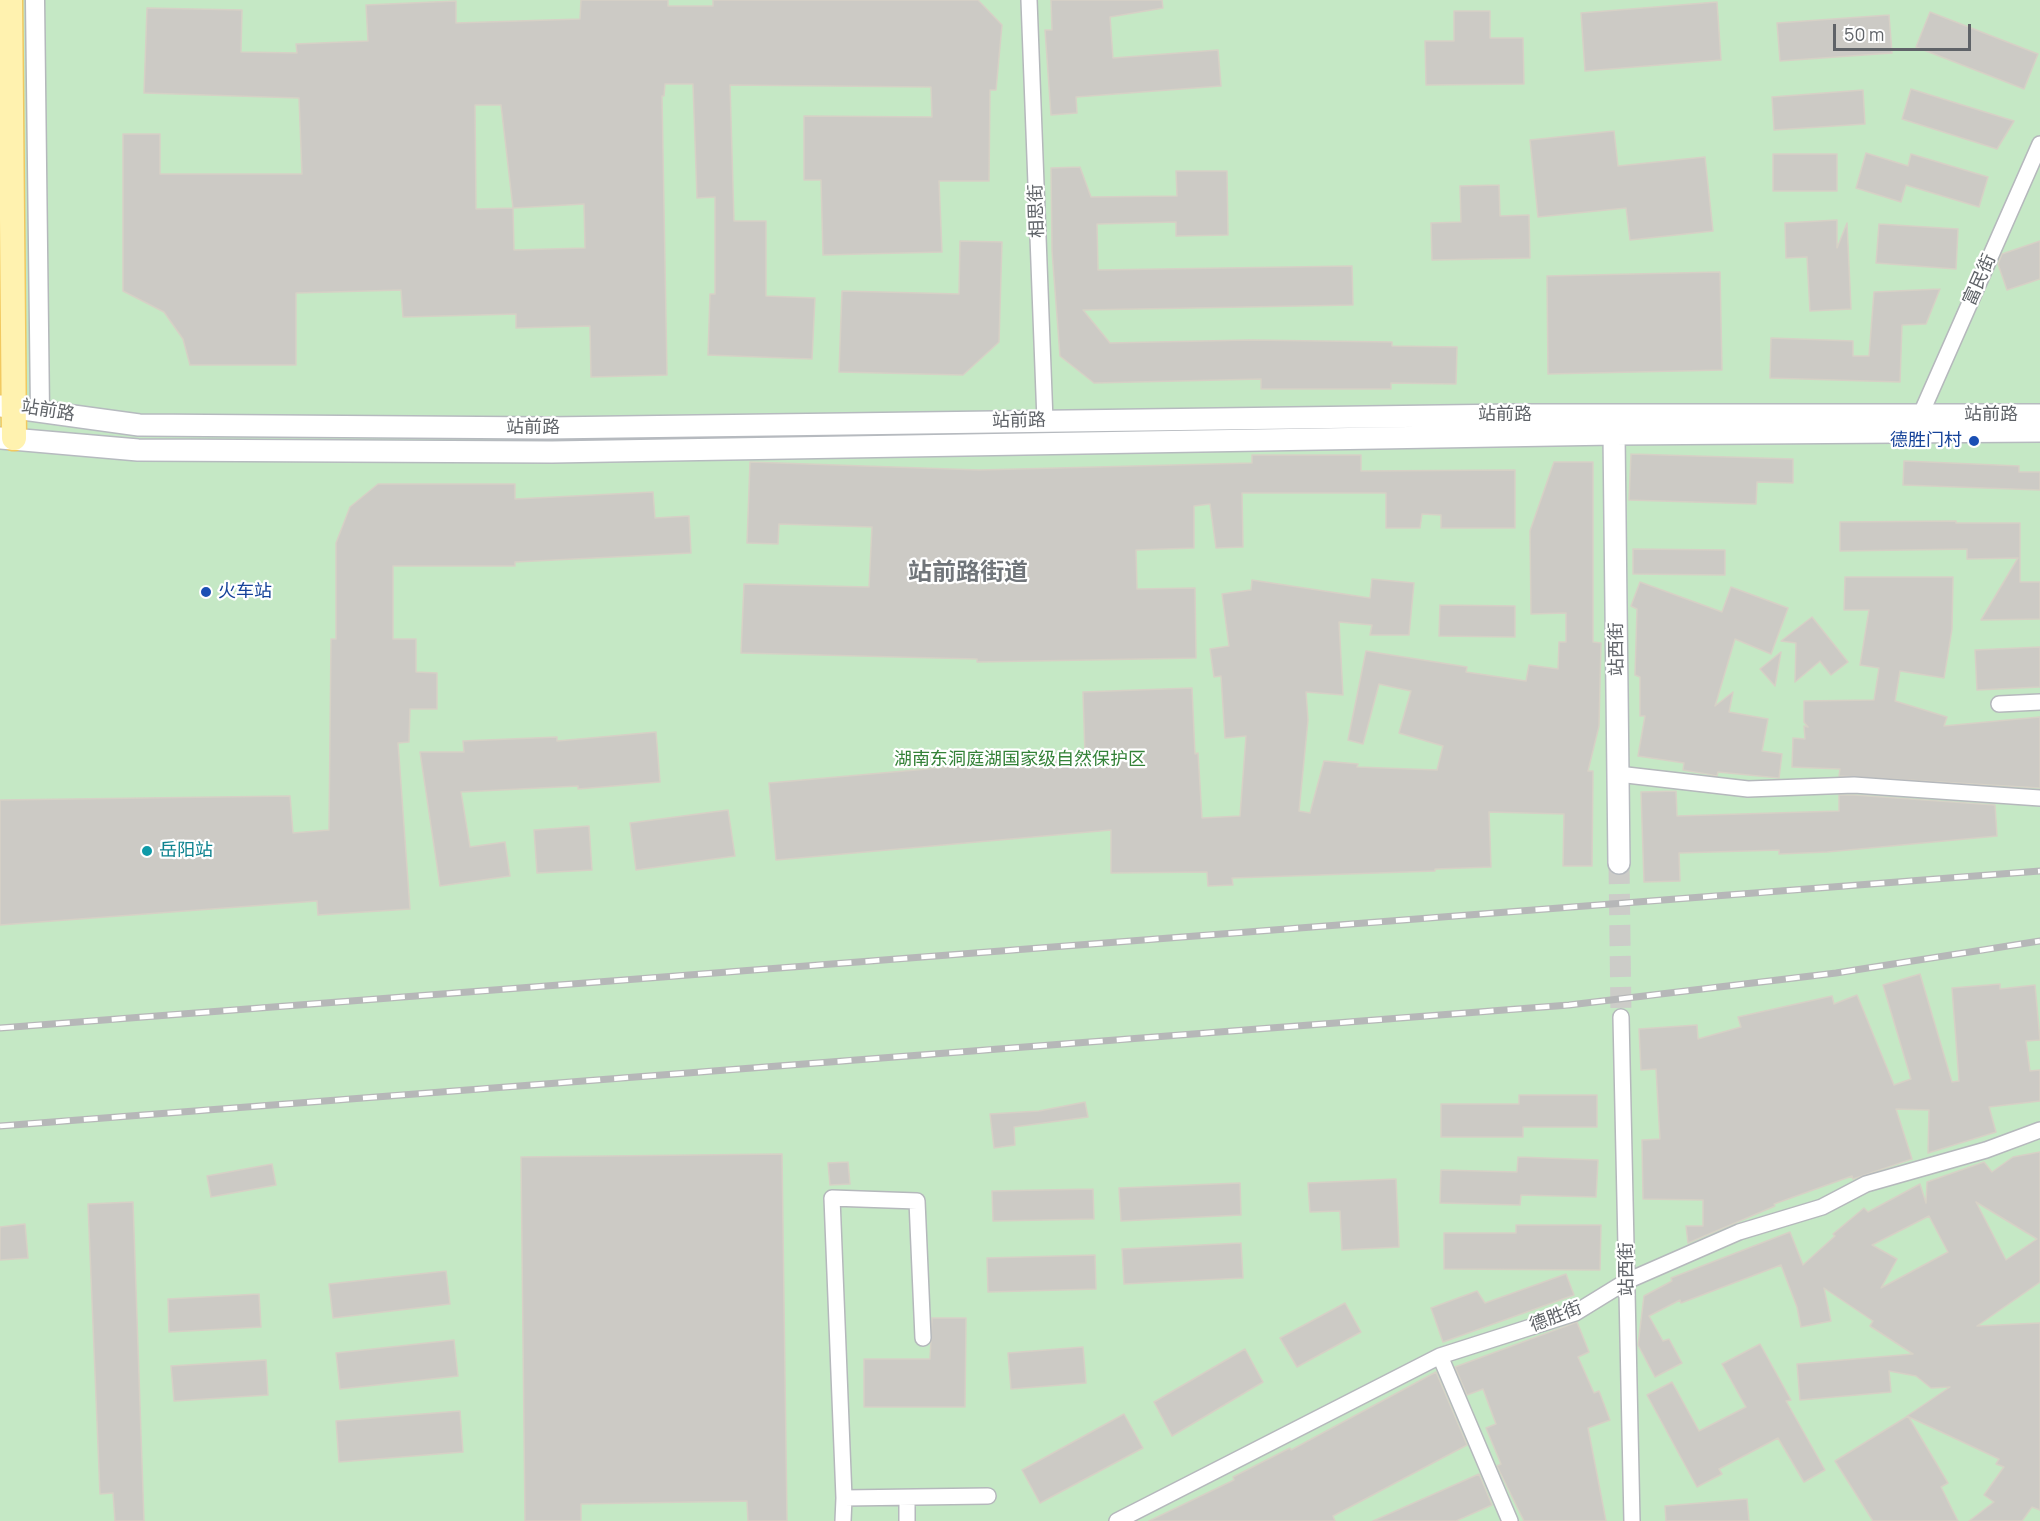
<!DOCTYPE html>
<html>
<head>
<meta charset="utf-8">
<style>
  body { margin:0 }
  #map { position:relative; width:2040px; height:1521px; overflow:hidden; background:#f1efe8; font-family:Manrope,sans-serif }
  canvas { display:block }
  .scale { position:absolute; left:1833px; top:24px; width:138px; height:27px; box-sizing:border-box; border:3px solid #5f6368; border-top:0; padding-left:8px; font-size:18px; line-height:21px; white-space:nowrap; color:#5f6368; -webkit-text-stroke:4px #fff; paint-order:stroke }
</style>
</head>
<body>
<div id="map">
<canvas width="2040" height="1521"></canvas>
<div class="scale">50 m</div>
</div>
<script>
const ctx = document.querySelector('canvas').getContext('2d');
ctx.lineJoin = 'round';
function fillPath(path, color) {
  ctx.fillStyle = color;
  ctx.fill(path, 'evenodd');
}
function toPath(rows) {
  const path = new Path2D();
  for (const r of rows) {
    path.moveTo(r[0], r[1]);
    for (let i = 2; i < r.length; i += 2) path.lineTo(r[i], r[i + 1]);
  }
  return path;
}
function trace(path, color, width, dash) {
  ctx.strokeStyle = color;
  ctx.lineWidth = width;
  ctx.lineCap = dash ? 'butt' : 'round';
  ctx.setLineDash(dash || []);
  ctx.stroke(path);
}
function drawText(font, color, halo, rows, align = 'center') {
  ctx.font = font + ' Manrope,"Noto Sans SC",sans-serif';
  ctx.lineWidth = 4.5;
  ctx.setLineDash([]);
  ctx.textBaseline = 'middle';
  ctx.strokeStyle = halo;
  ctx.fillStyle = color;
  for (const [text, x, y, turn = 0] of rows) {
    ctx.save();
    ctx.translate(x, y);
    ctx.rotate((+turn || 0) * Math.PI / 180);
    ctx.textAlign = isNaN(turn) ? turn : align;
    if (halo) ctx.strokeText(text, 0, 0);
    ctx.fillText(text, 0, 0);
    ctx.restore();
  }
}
fillPath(toPath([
  [0,0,2040,0,2040,1521,0,1521]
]), '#c5e8c5');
const building = toPath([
  [581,0,668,0,668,6,713,6,713,0,978,0,1002,25,996,90,990,90,989,181,939,181,942,252,823,255,821,180,804,180,804,116,932,117,931,87,730,85,734,221,766,221,766,296,815,298,812,359,708,355,710,294,715,294,715,197,697,198,693,84,665,84,664,96,662,96,667,375,591,377,590,326,516,328,516,314,403,317,401,290,296,293,296,365,190,365,183,339,164,312,123,291,123,134,160,134,160,174,302,174,299,98,144,93,147,8,242,10,241,52,297,53,296,44,368,41,366,5,456,1,456,23,580,19,581,0],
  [475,105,501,105,513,208,476,209,475,105],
  [584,204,585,248,514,250,513,208,584,204],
  [1051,0,1162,0,1163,8,1110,17,1113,58,1218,50,1221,86,1076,97,1077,113,1051,115,1045,30,1052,30,1051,0],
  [1717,2,1721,60,1585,71,1581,13,1717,2],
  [1454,11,1490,11,1490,38,1523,38,1524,84,1426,85,1425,41,1454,41,1454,11],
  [1930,12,2038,54,2024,89,1916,47,1930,12],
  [1889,15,1892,53,1780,61,1777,23,1889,15],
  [1911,89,2014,121,1997,149,1902,119,1911,89],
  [1863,90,1865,124,1774,130,1772,97,1863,90],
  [1614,131,1618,166,1705,157,1713,231,1630,240,1626,208,1538,217,1530,140,1614,131],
  [1866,153,1908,166,1911,154,1988,177,1979,207,1906,185,1901,202,1856,188,1866,153],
  [1773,154,1837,154,1837,191,1773,191,1773,154],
  [1080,167,1091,197,1177,196,1176,171,1227,171,1228,235,1176,236,1176,222,1097,224,1098,270,1352,266,1353,305,1083,310,1110,343,1249,340,1392,342,1392,346,1457,347,1456,384,1391,383,1391,389,1261,389,1261,379,1094,383,1060,356,1052,251,1051,168,1080,167],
  [1499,185,1500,216,1529,215,1530,258,1432,260,1431,223,1461,222,1460,186,1499,185],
  [1837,220,1837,248,1847,223,1851,309,1810,311,1807,257,1786,258,1785,223,1837,220],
  [1879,224,1958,229,1956,269,1876,263,1879,224],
  [960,241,1002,242,999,342,963,375,839,372,842,291,959,294,960,241],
  [2040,241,2040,279,2007,290,1998,264,2002,254,2040,241],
  [1720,272,1722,370,1548,374,1547,276,1720,272],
  [1940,289,1926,324,1902,325,1900,382,1770,378,1771,338,1853,341,1853,356,1869,356,1874,292,1940,289],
  [1631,454,1793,459,1793,483,1757,482,1756,504,1629,500,1631,454],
  [1252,455,1361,455,1361,471,1515,470,1515,528,1441,528,1441,515,1422,514,1420,528,1386,528,1386,493,1242,493,1243,547,1216,548,1210,504,1194,506,1194,548,1136,550,1137,589,1195,588,1196,658,977,662,977,659,741,653,744,584,869,587,872,527,779,524,778,544,747,543,750,462,979,470,1252,463,1252,455],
  [1904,461,2019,466,2019,472,2040,472,2040,490,1903,485,1904,461],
  [1554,462,1593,462,1593,642,1601,643,1599,726,1588,771,1593,771,1592,866,1563,866,1564,814,1489,812,1491,867,1435,869,1435,871,1232,878,1233,885,1208,886,1207,872,1111,873,1111,830,776,860,769,783,1085,755,1083,692,1192,688,1195,754,1198,753,1202,818,1240,816,1246,736,1225,738,1221,676,1214,677,1210,649,1229,646,1222,594,1251,590,1252,580,1370,598,1372,579,1414,583,1409,635,1370,635,1372,625,1339,622,1343,695,1306,692,1308,720,1299,811,1310,813,1324,761,1358,764,1357,767,1437,770,1443,746,1399,733,1411,691,1379,684,1363,744,1348,740,1366,651,1467,667,1466,672,1526,681,1529,665,1558,669,1559,642,1566,642,1566,613,1531,614,1530,531,1554,462],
  [378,484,515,484,515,499,653,492,655,518,689,516,691,553,515,562,515,566,393,566,393,639,416,639,416,672,437,673,437,709,410,709,409,742,398,743,410,909,318,915,317,901,0,925,0,800,290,796,293,833,329,830,331,639,336,639,336,543,350,507,378,484],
  [1956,521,1956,523,2020,523,2020,582,2040,582,2040,619,1981,620,2018,558,1967,559,1967,549,1840,551,1840,522,1956,521],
  [1633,549,1725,550,1725,575,1633,574,1633,549],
  [1845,577,1953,577,1952,629,1944,678,1900,671,1895,701,1947,717,1944,726,2040,717,2040,788,1839,776,1840,769,1792,767,1793,738,1805,739,1804,726,1808,727,1804,722,1804,701,1874,700,1879,668,1860,665,1869,610,1844,610,1845,577],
  [1640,582,1722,612,1731,587,1788,608,1771,654,1735,639,1715,706,1733,692,1729,712,1768,719,1762,751,1782,754,1779,778,1718,772,1717,776,1707,774,1683,770,1684,763,1638,756,1645,716,1640,716,1640,677,1635,675,1637,609,1631,606,1640,582],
  [1440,605,1515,606,1515,637,1439,636,1440,605],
  [1812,617,1848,662,1831,675,1820,661,1795,682,1796,643,1781,641,1812,617],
  [2040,647,2040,687,1977,690,1975,650,2040,647],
  [1781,652,1775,686,1760,669,1781,652],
  [656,732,660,782,578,789,578,786,461,792,470,847,505,842,510,876,440,886,420,752,464,752,463,741,557,737,557,741,656,732],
  [1676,791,1677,816,1839,811,1839,795,1854,795,1995,805,1997,836,1827,852,1779,854,1779,850,1679,853,1680,881,1644,882,1641,792,1676,791],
  [728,810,735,856,636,870,630,823,728,810],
  [589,826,592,870,537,873,534,830,589,826],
  [1920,974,1952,1082,1959,1081,1952,988,2000,984,2000,989,2035,985,2040,1040,2026,1041,2030,1071,2040,1070,2040,1101,1989,1107,1996,1132,1928,1153,1929,1110,1896,1109,1912,1159,1853,1179,1852,1176,1774,1204,1775,1206,1688,1243,1686,1226,1703,1226,1703,1200,1643,1199,1642,1140,1660,1139,1656,1069,1641,1070,1639,1029,1697,1025,1698,1039,1741,1027,1738,1017,1832,996,1834,1004,1857,995,1894,1085,1911,1079,1883,985,1920,974],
  [1519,1095,1597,1095,1597,1127,1523,1127,1523,1137,1441,1137,1441,1104,1519,1104,1519,1095],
  [1085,1102,1088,1117,1014,1127,1015,1145,994,1148,990,1114,1039,1111,1085,1102],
  [2040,1152,2040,1282,1977,1326,2040,1323,2040,1510,2032,1507,2022,1521,1969,1521,1994,1502,1984,1495,2004,1467,1996,1464,1999,1459,1907,1416,1950,1387,1931,1388,1916,1376,1889,1371,1891,1392,1800,1400,1797,1364,1913,1354,1870,1326,1873,1321,1824,1288,1831,1321,1801,1327,1797,1307,1781,1265,1681,1303,1680,1300,1649,1316,1663,1341,1669,1339,1682,1363,1655,1377,1638,1345,1644,1296,1672,1281,1671,1278,1790,1232,1803,1265,1835,1236,1833,1234,1864,1208,1868,1212,1920,1184,1926,1203,1927,1182,1984,1162,1992,1172,2013,1157,2040,1152],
  [1976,1202,2037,1239,2006,1260,1976,1202],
  [1929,1216,1948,1252,1881,1288,1897,1259,1872,1245,1929,1216],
  [782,1154,787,1521,748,1521,747,1501,581,1504,581,1521,525,1521,521,1157,782,1154],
  [1518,1157,1598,1160,1596,1197,1521,1195,1520,1205,1440,1203,1441,1170,1517,1172,1518,1157],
  [848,1162,850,1184,830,1185,828,1163,848,1162],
  [272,1164,276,1185,211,1197,207,1176,272,1164],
  [1396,1179,1399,1247,1342,1250,1340,1211,1310,1212,1308,1183,1396,1179],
  [1240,1183,1241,1215,1121,1221,1119,1188,1240,1183],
  [1093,1189,1094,1219,993,1221,992,1191,1093,1189],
  [133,1202,144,1521,115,1521,113,1493,100,1494,88,1204,133,1202],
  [25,1224,28,1258,0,1260,0,1227,25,1224],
  [1516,1225,1601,1225,1600,1270,1444,1269,1444,1233,1516,1233,1516,1225],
  [1241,1243,1243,1278,1124,1284,1122,1249,1241,1243],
  [1095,1255,1096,1289,988,1292,987,1258,1095,1255],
  [446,1271,450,1304,333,1318,329,1284,446,1271],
  [1566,1274,1574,1295,1443,1342,1431,1308,1477,1291,1485,1303,1566,1274],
  [259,1294,261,1327,169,1332,168,1299,259,1294],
  [1345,1303,1361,1332,1297,1367,1280,1338,1345,1303],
  [932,1318,966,1318,965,1407,864,1407,864,1359,930,1359,932,1318],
  [1577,1322,1589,1352,1578,1357,1594,1393,1599,1391,1610,1420,1588,1428,1606,1521,1524,1521,1497,1466,1501,1464,1486,1428,1496,1424,1483,1389,1467,1395,1455,1367,1577,1322],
  [454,1340,458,1376,340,1389,336,1353,454,1340],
  [1760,1344,1791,1400,1786,1401,1825,1470,1804,1482,1778,1438,1719,1469,1722,1474,1697,1487,1647,1395,1672,1382,1699,1431,1746,1407,1722,1364,1760,1344],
  [1083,1347,1086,1383,1011,1389,1008,1353,1083,1347],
  [1245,1349,1263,1382,1172,1436,1154,1402,1245,1349],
  [266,1360,268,1395,174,1401,171,1366,266,1360],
  [1436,1372,1467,1445,1333,1516,1335,1521,1149,1521,1234,1480,1233,1477,1290,1448,1291,1450,1436,1372],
  [460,1411,463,1452,339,1462,336,1421,460,1411],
  [1124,1414,1143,1448,1040,1503,1022,1470,1124,1414],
  [1908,1416,1948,1483,1941,1487,1958,1521,1873,1521,1835,1461,1908,1416],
  [1479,1474,1492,1505,1456,1521,1373,1521,1479,1474],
  [1747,1499,1749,1521,1666,1521,1665,1506,1747,1499]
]);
fillPath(building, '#cccac5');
trace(building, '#d6d1c6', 1.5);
trace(toPath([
  [1619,863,1621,1017]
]), '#ccccc8', 21, [21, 10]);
const minor = toPath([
  [1029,0,1045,421],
  [1920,416,2040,144],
  [1999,704,2040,702],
  [1618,774,1748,789,1854,785,2040,798],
  [1621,1017,1632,1521],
  [1440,1356,1510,1521],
  [844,1498,832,1198,917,1201,923,1338],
  [907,1498,907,1521],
  [843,1521,844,1498,988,1496],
  [1117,1521,1440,1356,1575,1313,1627,1281,1739,1232,1822,1207,1866,1184,1986,1150,2040,1130]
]);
const tertiary = toPath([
  [35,0,40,410]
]);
const secondary = toPath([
  [0,406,139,425,547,428,1515,415,2040,415],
  [1614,434,1619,863],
  [0,438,138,450,552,452,1614,434,2040,431]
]);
const primary = toPath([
  [10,0,14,438]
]);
trace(minor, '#b5b8bc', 18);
trace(tertiary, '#b5b8bc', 21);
trace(secondary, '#b6babf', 24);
trace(primary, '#f2c960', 27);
trace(minor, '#fff', 15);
trace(tertiary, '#fff', 18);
trace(secondary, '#fff', 21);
trace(primary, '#fff2af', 24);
const rail = toPath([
  [0,1028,2040,871],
  [0,1126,1569,1005,1836,973,2040,941]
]);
trace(rail, '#b6b7b8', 7);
trace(rail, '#fff', 4.5, [14]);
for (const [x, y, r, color] of [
  [1974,441,6,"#1a4fb4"],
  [206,592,6,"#1a4fb4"],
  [147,851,6,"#0f9aa8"]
]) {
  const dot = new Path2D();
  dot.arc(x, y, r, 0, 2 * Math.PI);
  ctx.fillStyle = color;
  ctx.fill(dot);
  trace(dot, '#fff', 2);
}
drawText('18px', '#5f6368', '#fff', [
  ["相思街",1037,211,-92],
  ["富民街",1980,280,-66],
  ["站前路",48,411,9],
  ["站前路",1505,415],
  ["站前路",1991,415],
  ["站前路",1019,421,-1],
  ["站前路",533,428],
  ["站西街",1617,649,-91],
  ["站西街",1627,1269,-91],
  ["德胜街",1556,1317,-21]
]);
drawText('18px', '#164399', '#fff', [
  ["德胜门村",1962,441],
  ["火车站",218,592,"left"]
], 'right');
drawText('18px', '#348238', '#fff', [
  ["湖南东洞庭湖国家级自然保护区",1020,760]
]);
drawText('18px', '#0d838f', '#fff', [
  ["岳阳站",159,851]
], 'left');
drawText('bold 24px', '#70757a', '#fff', [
  ["站前路街道",968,573]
]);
</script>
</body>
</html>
